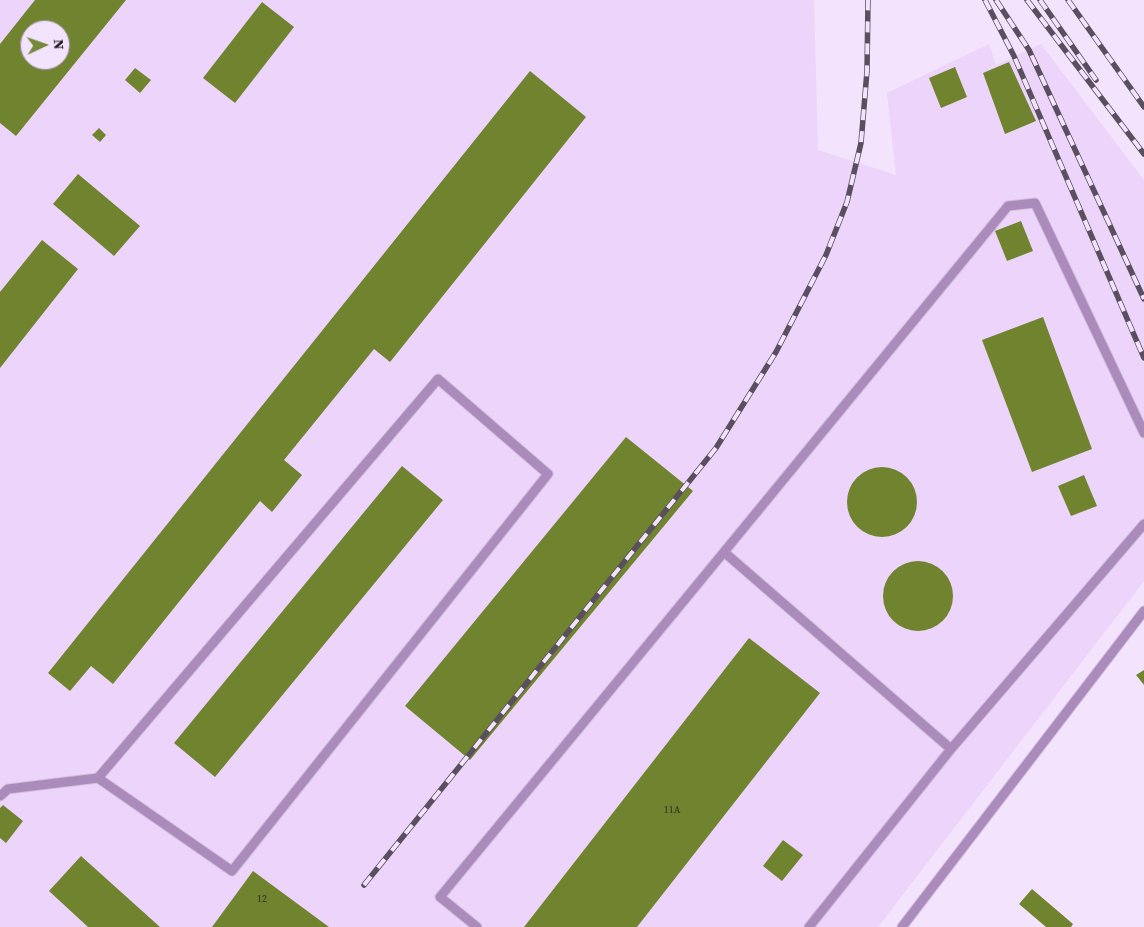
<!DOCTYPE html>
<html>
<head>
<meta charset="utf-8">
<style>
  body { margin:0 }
  #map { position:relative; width:1144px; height:927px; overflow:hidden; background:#f3e3fc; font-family:"Source Serif 4",serif }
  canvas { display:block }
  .north { position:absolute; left:20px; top:20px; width:50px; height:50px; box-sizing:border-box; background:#f3e3fc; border:1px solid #9b8fa2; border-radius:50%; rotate:87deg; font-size:14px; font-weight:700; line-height:20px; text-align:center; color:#17101a }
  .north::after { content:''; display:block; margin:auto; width:18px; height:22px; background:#768939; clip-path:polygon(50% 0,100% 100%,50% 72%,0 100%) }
</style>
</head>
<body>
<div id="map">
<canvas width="1144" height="927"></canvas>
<div class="north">N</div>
</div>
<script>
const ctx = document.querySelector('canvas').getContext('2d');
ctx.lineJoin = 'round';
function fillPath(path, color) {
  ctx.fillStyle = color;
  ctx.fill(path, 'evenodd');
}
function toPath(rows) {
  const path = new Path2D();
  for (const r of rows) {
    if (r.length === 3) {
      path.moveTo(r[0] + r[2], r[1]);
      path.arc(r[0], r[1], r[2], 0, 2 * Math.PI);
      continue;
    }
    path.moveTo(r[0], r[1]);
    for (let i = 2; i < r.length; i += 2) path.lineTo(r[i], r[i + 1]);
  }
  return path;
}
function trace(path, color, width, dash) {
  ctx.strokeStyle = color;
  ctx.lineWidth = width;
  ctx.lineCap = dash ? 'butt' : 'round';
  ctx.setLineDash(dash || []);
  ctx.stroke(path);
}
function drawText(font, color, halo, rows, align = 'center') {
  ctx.font = font + ' "Source Serif 4",serif';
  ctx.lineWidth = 4.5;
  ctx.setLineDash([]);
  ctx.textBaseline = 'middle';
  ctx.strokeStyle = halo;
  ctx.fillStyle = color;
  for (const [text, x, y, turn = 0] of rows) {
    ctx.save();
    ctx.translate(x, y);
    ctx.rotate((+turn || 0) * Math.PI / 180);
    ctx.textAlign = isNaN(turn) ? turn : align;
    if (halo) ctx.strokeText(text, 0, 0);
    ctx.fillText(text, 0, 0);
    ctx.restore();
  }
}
fillPath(toPath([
  [0,0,814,0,818,150,896,175,887,93,989,44,996,65,1041,44,1144,180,1144,581,878,927,0,927],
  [30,30,60,30,60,60,30,60]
]), '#ecd4fa');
fillPath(toPath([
  [35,0,126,0,16,136,0,123,0,44],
  [30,30,60,30,60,60,30,60],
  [262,2,294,27,235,103,203,78],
  [1009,62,1036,121,1005,134,983,73],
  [955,67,967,97,941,108,929,78],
  [135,68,151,80,140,93,125,80],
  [530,71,586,117,390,362,374,349,284,460,302,475,272,512,260,501,113,684,91,666,70,691,48,673],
  [99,128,106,135,100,142,92,135],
  [78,174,140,226,114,256,53,204],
  [1021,221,1033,251,1007,261,995,231],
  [42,240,78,269,0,368,0,292],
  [1043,317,1092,449,1032,472,982,340],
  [626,437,693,491,470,760,405,706],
  [402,466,443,500,215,777,174,743],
  [882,502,35],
  [1084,475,1097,506,1071,516,1058,486],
  [918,596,35],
  [749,638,820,693,637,927,524,927],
  [1144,670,1144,685,1136,675],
  [3,805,23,821,6,843,0,838,0,808],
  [783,840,803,855,782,881,763,866],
  [81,856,160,927,88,927,49,891],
  [253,871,329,927,212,927],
  [1032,889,1073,924,1071,927,1046,927,1019,904]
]), '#70832e');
const service = toPath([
  [951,749,724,552,1008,206,1035,203,1144,433],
  [0,796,8,789,98,778,232,871,548,474,438,379,98,778],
  [477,927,440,897,724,552],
  [809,927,951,749,1144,524],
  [902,927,1144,611]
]);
trace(service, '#d0c1d8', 11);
trace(service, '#ab8bbb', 9);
const rail = toPath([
  [985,0,1014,56,1144,358],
  [996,0,1029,50,1144,299],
  [1027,0,1144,154],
  [1040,0,1096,80],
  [1068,0,1144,107],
  [364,885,716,448,776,352,826,255,847,202,861,143,867,71,868,0]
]);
trace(rail, '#594f5e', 5.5);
trace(rail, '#f3e3fc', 4, [11]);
drawText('10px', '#2d2d1f', null, [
  ["11А",672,810],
  ["12",262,899]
]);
</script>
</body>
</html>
